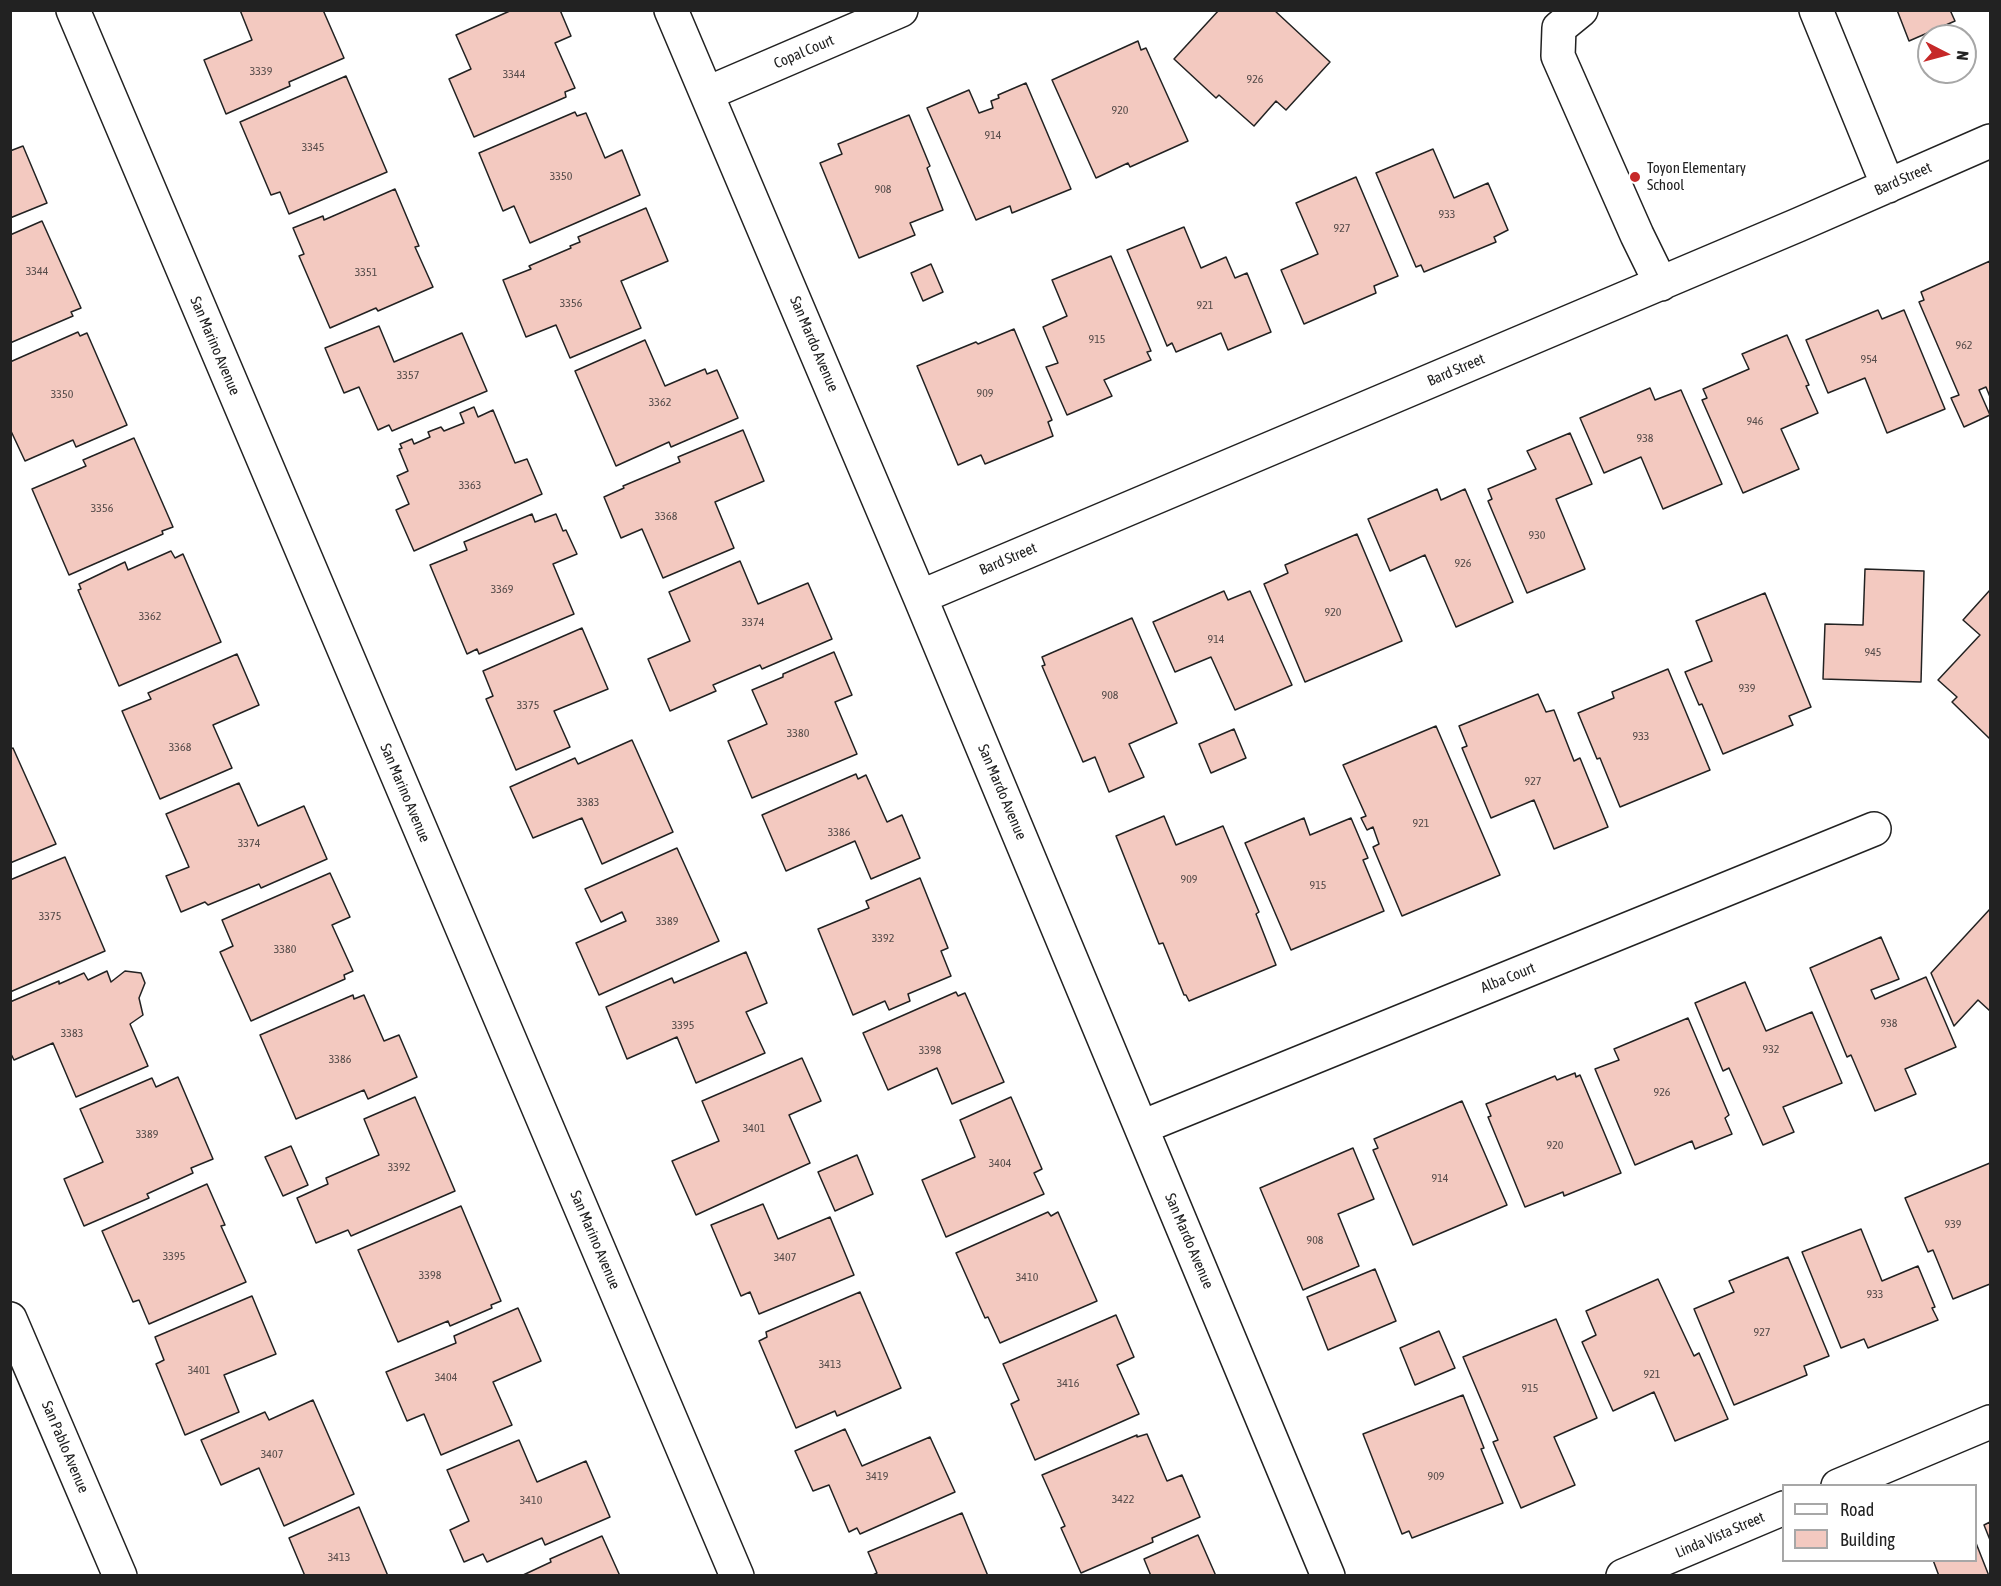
<!DOCTYPE html>
<html>
<head>
<meta charset="utf-8">
<style>
  body { margin:0 }
  #map { position:relative; width:2001px; height:1586px; overflow:hidden; background:#fff; font-family:"Asap Condensed",sans-serif }
  canvas { display:block }
  .frame { position:absolute; inset:0; border:12px solid #222; pointer-events:none }
  .legend { position:absolute; left:1782px; top:1484px; width:195px; height:78px; box-sizing:border-box; background:#fff; border:2px solid #a7a7a7; margin:0; padding:8px 10px; list-style:none; font-size:18px; color:#222 }
  .legend li { display:flex; align-items:center; gap:12px; height:30px }
  .legend b { width:30px; border:2px solid #a7a7a7 }
  .north { position:absolute; left:1917px; top:24px; width:60px; height:60px; box-sizing:border-box; background:#fff; border:2px solid #a7a7a7; border-radius:50%; rotate:96deg; font-size:16px; font-weight:700; line-height:24px; text-align:center; color:#222 }
  .north::after { content:''; display:block; margin:auto; width:21px; height:27px; background:#c62828; clip-path:polygon(50% 0,100% 100%,50% 72%,0 100%) }
</style>
</head>
<body>
<div id="map">
<canvas width="2001" height="1586"></canvas>
<div class="frame"></div>
<ul class="legend">
<li><b style="height:8px;background:#fff"></b>Road</li>
<li><b style="height:16px;background:#f3c9c0"></b>Building</li>
</ul>
<div class="north">N</div>
</div>
<script>
const ctx = document.querySelector('canvas').getContext('2d');
ctx.lineJoin = 'round';
function fillPath(path, color) {
  ctx.fillStyle = color;
  ctx.fill(path, 'evenodd');
}
function toPath(rows) {
  const path = new Path2D();
  for (const r of rows) {
    path.moveTo(r[0], r[1]);
    for (let i = 2; i < r.length; i += 2) path.lineTo(r[i], r[i + 1]);
  }
  return path;
}
function trace(path, color, width, dash) {
  ctx.strokeStyle = color;
  ctx.lineWidth = width;
  ctx.lineCap = dash ? 'butt' : 'round';
  ctx.setLineDash(dash || []);
  ctx.stroke(path);
}
function drawText(font, color, halo, rows, align = 'center') {
  ctx.font = font + ' "Asap Condensed",sans-serif';
  ctx.lineWidth = 4.5;
  ctx.setLineDash([]);
  ctx.textBaseline = 'middle';
  ctx.strokeStyle = halo;
  ctx.fillStyle = color;
  for (const [text, x, y, turn = 0] of rows) {
    ctx.save();
    ctx.translate(x, y);
    ctx.rotate((+turn || 0) * Math.PI / 180);
    ctx.textAlign = isNaN(turn) ? turn : align;
    if (halo) ctx.strokeText(text, 0, 0);
    ctx.fillText(text, 0, 0);
    ctx.restore();
  }
}
const building = toPath([
  [240,10,323,10,344,58,289,82,290,86,226,114,204,60,252,40,240,10],
  [512,10,560,10,571,36,555,43,575,88,565,92,566,97,474,137,449,79,471,69,456,35,512,10],
  [1219,10,1274,10,1330,62,1286,110,1276,101,1254,126,1219,95,1216,98,1174,59,1219,10],
  [1897,10,1950,10,1955,21,1909,41,1897,10],
  [1138,41,1141,50,1146,48,1188,141,1130,167,1128,163,1096,178,1052,80,1138,41],
  [346,76,387,172,289,214,280,192,271,195,240,122,346,76],
  [1026,83,1071,189,1012,213,1010,206,976,220,927,108,969,90,979,113,993,108,991,101,999,98,998,95,1026,83],
  [575,112,577,116,586,113,605,158,622,150,640,195,530,243,514,206,503,211,479,153,575,112],
  [909,115,930,166,927,168,943,210,910,223,915,235,859,258,820,163,842,154,838,144,909,115],
  [23,146,47,203,10,218,10,151,23,146],
  [1433,149,1454,198,1488,183,1508,230,1494,237,1496,242,1424,272,1421,265,1416,267,1376,173,1433,149],
  [1356,177,1398,276,1374,286,1376,293,1304,324,1281,270,1318,254,1296,203,1356,177],
  [395,189,419,246,415,247,433,287,378,311,376,308,330,328,299,256,304,254,293,228,323,216,324,220,395,189],
  [646,208,668,261,621,281,641,328,570,358,556,325,526,337,503,280,531,269,529,266,571,248,570,246,580,242,578,237,646,208],
  [42,221,81,308,71,312,73,316,10,343,10,235,42,221],
  [1184,227,1201,268,1226,257,1235,278,1247,273,1271,332,1228,350,1221,333,1176,352,1172,343,1167,346,1127,250,1184,227],
  [1111,256,1151,351,1147,352,1151,360,1104,380,1112,396,1067,415,1046,367,1058,363,1043,327,1067,316,1052,280,1111,256],
  [1990,261,1990,397,1986,387,1979,390,1990,415,1964,427,1951,398,1959,395,1919,302,1924,300,1921,292,1990,261],
  [931,264,943,292,923,301,911,273,931,264],
  [1878,310,1882,319,1904,310,1945,409,1887,433,1865,378,1828,393,1806,340,1878,310],
  [379,326,394,362,462,333,487,391,392,431,389,425,378,430,359,387,344,393,325,348,379,326],
  [1014,329,1052,420,1048,422,1053,436,985,464,981,455,958,465,917,366,976,342,978,344,1014,329],
  [78,332,80,336,87,333,127,425,76,447,73,440,25,461,10,429,10,362,78,332],
  [1787,335,1809,385,1806,386,1818,413,1781,429,1799,469,1743,493,1702,400,1707,398,1703,389,1749,369,1742,354,1787,335],
  [645,340,665,386,705,369,707,374,717,370,738,418,671,447,669,442,616,466,575,371,645,340],
  [1650,388,1655,400,1681,390,1722,484,1663,509,1641,457,1604,473,1580,418,1650,388],
  [474,407,478,417,493,410,515,463,527,459,542,494,414,551,396,510,409,504,397,476,408,471,399,449,402,448,400,444,412,439,414,444,430,437,428,432,441,427,444,431,464,423,460,413,474,407],
  [743,430,764,481,715,502,734,548,663,578,642,529,621,538,604,497,624,488,623,486,680,462,678,457,743,430],
  [1570,433,1592,484,1556,499,1585,569,1527,593,1488,501,1492,499,1488,489,1536,469,1527,451,1570,433],
  [134,438,173,527,162,531,163,534,69,575,32,489,86,466,83,460,134,438],
  [1437,489,1441,500,1465,489,1513,602,1456,627,1425,555,1390,571,1368,519,1437,489],
  [532,514,535,522,556,514,563,531,566,530,577,554,553,564,574,614,479,654,477,649,467,654,430,565,467,550,464,542,532,514],
  [1357,534,1402,641,1305,682,1264,584,1288,573,1285,565,1357,534],
  [171,551,175,558,183,554,221,642,119,686,78,590,81,589,79,584,125,562,128,570,171,551],
  [740,561,758,604,808,583,832,639,762,669,760,665,713,685,716,691,670,711,648,659,690,641,669,592,740,561],
  [1865,569,1924,571,1921,682,1823,679,1825,624,1863,625,1865,569],
  [1990,590,1990,739,1952,702,1957,697,1938,680,1980,635,1963,620,1990,590],
  [1224,591,1228,600,1250,591,1292,685,1235,710,1211,657,1175,672,1153,622,1224,591],
  [1765,593,1811,707,1789,716,1793,725,1723,754,1702,704,1699,705,1685,672,1712,661,1696,621,1765,593],
  [1132,618,1177,723,1129,744,1144,777,1109,792,1095,757,1083,762,1042,666,1045,665,1042,657,1132,618],
  [582,628,608,689,554,711,570,747,516,770,486,699,493,696,483,671,582,628],
  [834,652,852,695,835,702,857,754,752,798,728,741,767,724,752,690,783,677,783,674,834,652],
  [237,654,259,705,213,725,232,768,160,799,122,711,151,699,148,693,237,654],
  [1668,669,1710,770,1620,807,1600,758,1597,759,1578,713,1614,698,1612,692,1668,669],
  [1538,694,1546,712,1554,710,1574,761,1580,758,1608,827,1554,849,1534,800,1491,818,1462,748,1467,746,1459,726,1538,694],
  [1436,726,1500,875,1402,916,1373,847,1379,844,1373,827,1367,830,1361,818,1366,816,1343,765,1436,726],
  [1234,729,1246,758,1211,773,1199,744,1234,729],
  [632,740,673,832,602,864,582,818,533,838,510,787,575,758,578,764,632,740],
  [13,748,56,844,10,863,10,749,13,748],
  [856,774,858,779,866,775,887,822,902,815,920,858,871,879,855,841,786,871,762,815,856,774],
  [239,783,258,826,304,806,327,859,261,888,259,884,208,905,205,902,181,912,166,876,189,867,166,814,239,783],
  [1164,816,1176,845,1223,826,1259,912,1256,914,1276,965,1189,1001,1186,995,1184,995,1163,943,1159,944,1116,836,1164,816],
  [1304,818,1310,835,1351,818,1368,858,1363,860,1384,911,1291,950,1245,843,1304,818],
  [677,848,719,941,599,995,576,943,626,921,622,912,601,922,585,889,677,848],
  [65,857,105,951,10,992,10,880,65,857],
  [330,873,350,917,332,925,353,971,344,975,345,979,251,1021,220,952,233,946,222,920,330,873],
  [920,878,948,948,941,951,951,976,908,994,910,1001,889,1010,885,1001,853,1015,818,929,869,908,866,901,920,878],
  [1990,909,1990,1011,1978,1000,1954,1026,1931,973,1990,909],
  [1881,937,1899,979,1871,990,1875,999,1926,977,1956,1047,1905,1069,1916,1094,1875,1111,1851,1055,1847,1057,1810,968,1881,937],
  [746,952,767,1003,746,1012,765,1053,696,1083,677,1037,627,1059,606,1007,672,978,674,983,746,952],
  [107,971,111,982,125,971,141,973,145,983,139,998,143,1015,130,1024,148,1066,76,1097,53,1043,14,1060,10,1052,10,1002,59,981,59,984,84,973,88,980,107,971],
  [1745,982,1766,1031,1812,1012,1842,1083,1783,1107,1794,1132,1763,1145,1729,1068,1723,1071,1695,1003,1745,982],
  [956,992,958,996,965,993,1004,1082,952,1104,937,1068,888,1090,863,1033,956,992],
  [353,995,354,999,364,995,384,1041,399,1035,417,1077,368,1099,364,1090,296,1119,260,1035,353,995],
  [1688,1018,1729,1115,1725,1118,1732,1134,1695,1149,1692,1141,1635,1165,1595,1069,1619,1060,1614,1049,1688,1018],
  [802,1058,821,1101,789,1115,810,1163,696,1215,672,1161,719,1141,702,1101,802,1058],
  [1575,1073,1576,1077,1580,1075,1621,1173,1564,1196,1563,1192,1525,1207,1488,1117,1491,1116,1486,1104,1555,1076,1557,1080,1575,1073],
  [178,1077,213,1159,191,1168,193,1173,147,1194,149,1198,84,1226,64,1179,103,1162,80,1109,152,1078,156,1087,178,1077],
  [415,1097,455,1191,351,1236,348,1230,316,1243,297,1198,328,1184,326,1178,379,1155,364,1119,415,1097],
  [1011,1097,1042,1169,1034,1173,1044,1194,946,1237,922,1180,975,1157,960,1120,1011,1097],
  [1462,1101,1507,1205,1413,1245,1373,1150,1378,1148,1374,1139,1462,1101],
  [291,1146,308,1185,283,1196,265,1157,291,1146],
  [1353,1148,1374,1199,1338,1214,1359,1266,1303,1290,1260,1188,1353,1148],
  [857,1155,873,1194,835,1211,818,1172,857,1155],
  [1990,1163,1990,1284,1953,1299,1933,1250,1928,1252,1905,1198,1990,1163],
  [207,1184,225,1225,221,1226,246,1282,149,1324,139,1300,133,1302,102,1231,207,1184],
  [763,1204,778,1239,830,1217,854,1275,759,1314,750,1292,741,1296,711,1225,763,1204],
  [461,1206,501,1301,491,1305,492,1308,450,1326,448,1321,398,1342,358,1250,461,1206],
  [1048,1212,1051,1216,1058,1212,1097,1301,1000,1343,988,1317,985,1318,956,1253,1048,1212],
  [1861,1229,1882,1281,1918,1266,1935,1307,1932,1308,1938,1320,1868,1348,1864,1339,1841,1348,1802,1252,1861,1229],
  [1788,1257,1829,1356,1804,1366,1807,1375,1734,1405,1694,1309,1734,1292,1729,1281,1788,1257],
  [1375,1269,1396,1321,1328,1350,1307,1297,1375,1269],
  [1658,1279,1694,1356,1699,1353,1728,1419,1675,1441,1654,1392,1613,1411,1582,1342,1596,1335,1586,1311,1658,1279],
  [860,1292,901,1388,837,1416,835,1411,796,1428,759,1341,767,1337,766,1332,860,1292],
  [252,1296,276,1354,224,1375,239,1412,185,1435,156,1364,164,1360,155,1337,252,1296],
  [518,1308,541,1361,493,1382,512,1425,441,1455,424,1414,407,1421,386,1372,456,1343,454,1336,518,1308],
  [1116,1315,1134,1357,1117,1365,1139,1414,1035,1460,1011,1404,1019,1400,1003,1364,1116,1315],
  [1556,1319,1597,1418,1554,1437,1575,1485,1521,1508,1493,1442,1498,1440,1463,1357,1556,1319],
  [1439,1331,1455,1368,1415,1385,1400,1348,1439,1331],
  [1463,1395,1484,1448,1481,1449,1503,1503,1412,1538,1409,1531,1402,1534,1363,1434,1463,1395],
  [313,1400,354,1494,284,1526,259,1468,221,1485,201,1440,265,1412,269,1420,313,1400],
  [845,1429,862,1466,930,1437,955,1492,860,1534,857,1528,849,1532,829,1485,813,1491,795,1451,845,1429],
  [1147,1434,1167,1481,1182,1475,1200,1517,1152,1538,1153,1542,1081,1573,1061,1528,1065,1526,1042,1475,1137,1435,1137,1437,1147,1434],
  [519,1440,537,1482,586,1461,610,1517,545,1545,542,1538,487,1562,483,1554,464,1562,450,1530,469,1521,447,1470,519,1440],
  [359,1507,388,1576,305,1576,289,1538,359,1507],
  [962,1513,988,1576,871,1576,877,1573,868,1552,962,1513],
  [1990,1522,1990,1540,1984,1525,1990,1522],
  [1198,1535,1216,1576,1151,1576,1144,1559,1198,1535],
  [602,1536,620,1576,521,1576,551,1562,550,1559,602,1536],
  [1976,1543,1989,1576,1939,1576,1933,1560,1976,1560,1976,1543]
]);
fillPath(building, '#f3c9c0');
trace(building, '#222', 1.5);
const minor = toPath([
  [73,10,737,1576],
  [671,10,920,597,1328,1576],
  [1581,10,1559,28,1558,56,1637,235,1661,284],
  [1816,10,1888,186],
  [708,93,901,10],
  [920,597,1798,225,1990,141],
  [1142,1127,1874,829],
  [10,1319,120,1576],
  [1838,1486,1990,1422],
  [1623,1576,1784,1508]
]);
trace(minor, '#222', 36);
trace(minor, '#fff', 33);
for (const [x, y, r, color] of [
  [1635,177,6,"#c62828"]
]) {
  const dot = new Path2D();
  dot.arc(x, y, r, 0, 2 * Math.PI);
  ctx.fillStyle = color;
  ctx.fill(dot);
  trace(dot, '#fff', 2);
}
drawText('12px', '#564c4a', null, [
  ["3339",261,71],
  ["3344",514,74],
  ["926",1255,79],
  ["920",1120,110],
  ["914",993,135],
  ["3345",313,147],
  ["3350",561,176],
  ["908",883,189],
  ["933",1447,214],
  ["927",1342,228],
  ["3344",37,271],
  ["3351",366,272],
  ["3356",571,303],
  ["921",1205,305],
  ["915",1097,339],
  ["962",1964,345],
  ["954",1869,359],
  ["3357",408,375],
  ["909",985,393],
  ["3350",62,394],
  ["3362",660,402],
  ["946",1755,421],
  ["938",1645,438],
  ["3363",470,485],
  ["3356",102,508],
  ["3368",666,516],
  ["930",1537,535],
  ["926",1463,563],
  ["3369",502,589],
  ["920",1333,612],
  ["3362",150,616],
  ["3374",753,622],
  ["914",1216,639],
  ["945",1873,652],
  ["939",1747,688],
  ["908",1110,695],
  ["3375",528,705],
  ["3380",798,733],
  ["933",1641,736],
  ["3368",180,747],
  ["927",1533,781],
  ["3383",588,802],
  ["921",1421,823],
  ["3386",839,832],
  ["3374",249,843],
  ["909",1189,879],
  ["915",1318,885],
  ["3375",50,916],
  ["3389",667,921],
  ["3392",883,938],
  ["3380",285,949],
  ["938",1889,1023],
  ["3395",683,1025],
  ["3383",72,1033],
  ["932",1771,1049],
  ["3398",930,1050],
  ["3386",340,1059],
  ["926",1662,1092],
  ["3401",754,1128],
  ["3389",147,1134],
  ["920",1555,1145],
  ["3404",1000,1163],
  ["3392",399,1167],
  ["914",1440,1178],
  ["939",1953,1224],
  ["908",1315,1240],
  ["3395",174,1256],
  ["3407",785,1257],
  ["3398",430,1275],
  ["3410",1027,1277],
  ["933",1875,1294],
  ["927",1762,1332],
  ["3413",830,1364],
  ["3401",199,1370],
  ["921",1652,1374],
  ["3404",446,1377],
  ["3416",1068,1383],
  ["915",1530,1388],
  ["3407",272,1454],
  ["3419",877,1476],
  ["909",1436,1476],
  ["3422",1123,1499],
  ["3410",531,1500],
  ["3413",339,1557]
]);
drawText('15px', '#222', '#fff', [
  ["Copal Court",804,52,-23],
  ["Bard Street",1903,179,-24],
  ["San Mardo Avenue",814,344,67],
  ["San Marino Avenue",215,346,67],
  ["Bard Street",1456,370,-23],
  ["Bard Street",1008,559,-23],
  ["San Mardo Avenue",1002,792,67],
  ["San Marino Avenue",405,793,67],
  ["Alba Court",1508,978,-22],
  ["San Marino Avenue",595,1240,67],
  ["San Mardo Avenue",1189,1241,67],
  ["San Pablo Avenue",65,1447,67],
  ["Linda Vista Street",1720,1535,-23]
]);
drawText('15px', '#222', '#fff', [
  ["Toyon Elementary",1647,168],
  ["School",1647,185]
], 'left');
</script>
</body>
</html>
